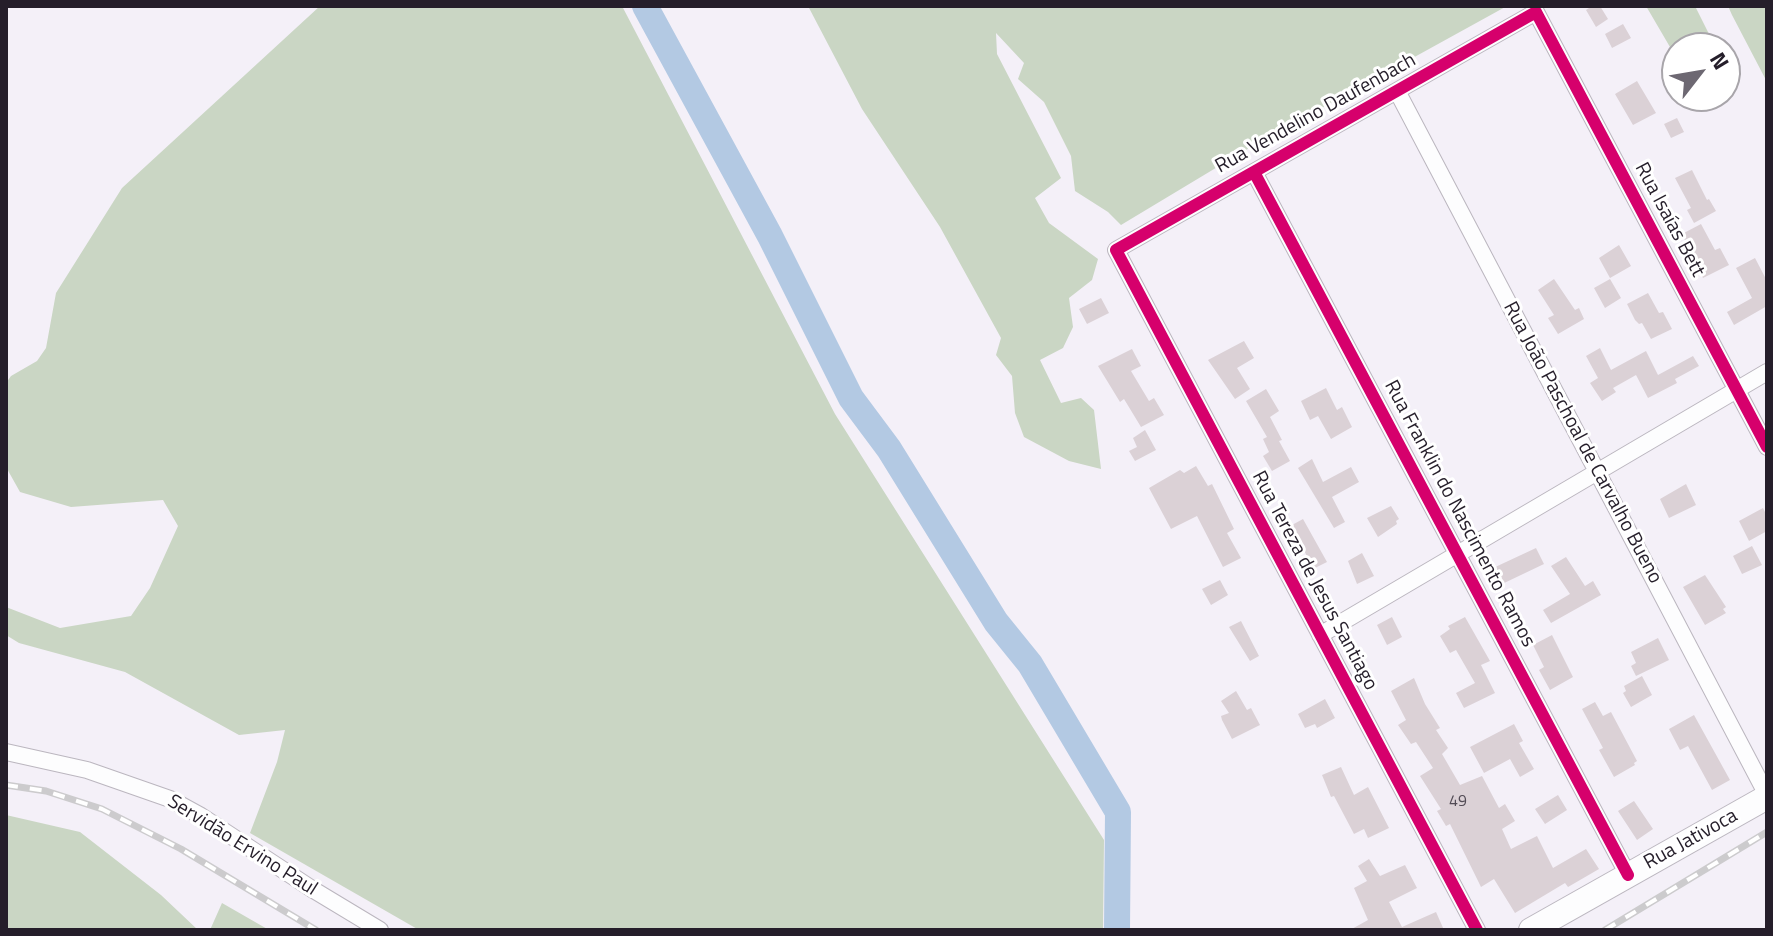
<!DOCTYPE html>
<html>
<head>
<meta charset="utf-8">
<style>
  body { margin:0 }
  #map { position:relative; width:1773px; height:936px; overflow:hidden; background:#f4f0f8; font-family:"Titillium Web",sans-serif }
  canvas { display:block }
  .frame { position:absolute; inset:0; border:8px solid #251e2a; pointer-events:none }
  .north { position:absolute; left:1661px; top:32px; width:80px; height:80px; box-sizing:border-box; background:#fff; border:2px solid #a8a5aa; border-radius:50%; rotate:59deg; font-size:22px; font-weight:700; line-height:32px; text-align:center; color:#251e2a }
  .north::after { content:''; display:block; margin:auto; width:28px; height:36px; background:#6d6872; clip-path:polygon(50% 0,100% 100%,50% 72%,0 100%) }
</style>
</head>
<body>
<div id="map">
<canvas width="1773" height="936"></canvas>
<div class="frame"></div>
<div class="north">N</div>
</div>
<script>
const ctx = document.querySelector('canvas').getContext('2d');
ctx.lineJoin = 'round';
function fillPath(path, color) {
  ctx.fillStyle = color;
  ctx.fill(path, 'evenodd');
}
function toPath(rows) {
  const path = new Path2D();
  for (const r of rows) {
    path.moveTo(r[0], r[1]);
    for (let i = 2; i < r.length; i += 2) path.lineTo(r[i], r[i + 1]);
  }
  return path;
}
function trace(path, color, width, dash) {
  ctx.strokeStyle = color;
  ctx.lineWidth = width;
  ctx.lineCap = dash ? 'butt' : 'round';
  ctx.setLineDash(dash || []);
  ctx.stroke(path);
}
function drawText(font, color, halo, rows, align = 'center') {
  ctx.font = font + ' "Titillium Web",sans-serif';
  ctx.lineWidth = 6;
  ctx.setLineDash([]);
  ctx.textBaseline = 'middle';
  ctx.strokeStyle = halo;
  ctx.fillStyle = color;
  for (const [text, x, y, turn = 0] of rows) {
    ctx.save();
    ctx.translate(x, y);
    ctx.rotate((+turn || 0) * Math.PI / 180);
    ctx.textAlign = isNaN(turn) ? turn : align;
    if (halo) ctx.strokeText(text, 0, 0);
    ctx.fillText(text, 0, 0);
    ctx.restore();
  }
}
fillPath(toPath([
  [320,6,622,6,835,414,1104,840,1103,930,419,930,250,833,277,762,285,730,239,735,125,672,19,643,6,635,6,607,60,628,131,616,150,588,178,526,163,500,71,507,20,492,6,467,6,383,11,376,37,361,46,348,56,293,122,188],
  [808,6,1507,6,1244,151,1121,225,1108,212,1075,191,1071,156,1044,102,1018,79,1024,63,996,33,997,54,1061,178,1035,198,1049,223,1098,259,1092,280,1069,298,1073,327,1063,348,1040,360,1061,403,1081,398,1094,410,1101,469,1069,461,1024,437,1015,413,1012,376,996,355,1001,338,940,227,862,109],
  [1646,6,1695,6,1716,48,1677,48,1677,59],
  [1728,6,1767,6,1767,82,1732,15],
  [6,815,80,832,161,895,198,930,6,930],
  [222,903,269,930,210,930]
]), '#cad6c4');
trace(toPath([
  [645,6,770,236,851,398,889,449,996,622,1030,664,1118,812,1117,930]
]), '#b3c9e3', 26);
fillPath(toPath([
  [1592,6,1600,6,1608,19,1596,27,1586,10],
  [1623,24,1631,38,1612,48,1605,34],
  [1637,81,1656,113,1633,125,1615,94],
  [1677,118,1684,132,1671,138,1664,124],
  [1692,170,1707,200,1709,199,1716,211,1694,223,1687,210,1691,208,1675,178],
  [1701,224,1715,250,1720,248,1729,265,1703,278,1682,234],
  [1619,245,1631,266,1610,278,1599,258],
  [1755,258,1767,281,1767,306,1734,325,1727,312,1752,298,1736,268],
  [1554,279,1575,310,1579,308,1584,319,1558,334,1548,318,1554,315,1538,290],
  [1610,279,1621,298,1605,308,1594,288],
  [1648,293,1659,313,1663,312,1672,329,1651,339,1642,323,1639,324,1635,320,1627,304],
  [1101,298,1109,313,1087,324,1079,309],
  [1244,341,1254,358,1237,368,1250,389,1235,399,1208,360],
  [1600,348,1611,370,1646,351,1658,375,1693,356,1699,366,1675,379,1677,383,1648,398,1636,375,1613,388,1616,392,1602,401,1590,383,1598,378,1586,356],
  [1132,349,1141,366,1131,371,1149,401,1154,398,1164,415,1141,427,1124,399,1120,402,1098,366],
  [1326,388,1337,410,1342,407,1352,427,1331,439,1318,416,1310,420,1301,401],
  [1266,389,1279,411,1270,417,1282,440,1279,441,1290,461,1272,471,1263,456,1269,452,1263,439,1267,437,1246,401],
  [1145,430,1156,450,1135,461,1129,451,1137,447,1133,438],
  [1312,459,1323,482,1351,467,1359,482,1332,497,1345,522,1334,528,1298,468],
  [1196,466,1208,486,1212,484,1234,529,1227,533,1241,558,1223,567,1197,516,1171,529,1149,488,1180,470,1184,473],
  [1686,484,1696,505,1669,518,1660,499],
  [1391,506,1399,519,1396,521,1397,524,1378,537,1367,518],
  [1763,508,1767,516,1767,531,1749,541,1739,521],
  [1303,519,1327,562,1313,569,1292,525],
  [1752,546,1762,565,1742,574,1733,556],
  [1536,548,1544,564,1500,585,1491,569],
  [1362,553,1374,576,1357,584,1348,561],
  [1566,557,1585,586,1593,581,1601,595,1551,623,1543,610,1570,594,1551,566],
  [1705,575,1726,607,1723,609,1726,613,1705,625,1683,587],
  [1220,580,1228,595,1211,605,1202,589],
  [1392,617,1402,637,1387,645,1377,625],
  [1465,617,1490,661,1481,665,1495,693,1464,708,1456,693,1475,683,1456,650,1450,653,1440,636,1450,629,1448,626],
  [1241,621,1259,656,1250,661,1229,627],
  [1552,635,1573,677,1550,690,1539,670,1544,667,1533,645],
  [1658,638,1669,660,1636,676,1631,666,1636,663,1631,652],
  [1642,676,1652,695,1631,707,1623,693,1626,691,1624,686],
  [1414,678,1425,704,1440,728,1436,730,1448,748,1442,754,1460,785,1482,776,1499,808,1505,804,1515,821,1502,829,1511,849,1537,836,1553,868,1586,849,1599,869,1568,887,1565,883,1515,913,1494,879,1481,887,1450,824,1446,826,1437,811,1441,809,1420,776,1433,768,1416,742,1411,744,1398,725,1406,720,1391,691],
  [1236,691,1247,710,1251,708,1260,725,1232,739,1222,720,1221,716,1229,713,1221,701],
  [1325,699,1335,718,1317,728,1315,724,1305,728,1298,714],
  [1595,702,1603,716,1611,712,1637,761,1634,763,1635,765,1614,777,1599,750,1603,748,1582,709],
  [1694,715,1730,780,1712,790,1688,746,1680,750,1669,729],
  [1514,724,1523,741,1519,743,1534,769,1520,777,1510,759,1484,773,1470,747],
  [1341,767,1354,795,1368,787,1389,828,1368,838,1364,829,1354,834,1334,796,1331,797,1322,775],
  [1558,795,1567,810,1545,824,1535,809],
  [1634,801,1653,829,1637,840,1618,811],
  [1369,859,1380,876,1405,865,1417,888,1389,902,1402,927,1436,912,1444,930,1350,930,1368,920,1354,888,1367,881,1358,866]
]), '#dbd1d6');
const street = toPath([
  [1397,91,1767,795],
  [1254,172,1628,875],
  [1320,635,1767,372],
  [6,752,87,770,170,799,201,816,312,889,380,930],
  [1477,930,1116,250,1536,12,1767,447]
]);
const secondary = toPath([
  [1531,930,1767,797]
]);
trace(street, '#bbb6bf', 18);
trace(secondary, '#bbb6bf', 26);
trace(street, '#fdfdfe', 16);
trace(secondary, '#fdfdfe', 24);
const rail = toPath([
  [6,785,46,791,102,809,181,849,316,930],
  [1605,930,1767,832]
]);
trace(rail, '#cccbcd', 7);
trace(rail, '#fff', 4, [12]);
trace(toPath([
  [1254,172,1628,875],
  [1477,930,1116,250,1536,12,1767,447]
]), '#d6006c', 12);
drawText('16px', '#524b55', null, [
  ["49",1458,802]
]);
drawText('20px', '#251e2a', '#fff', [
  ["Rua Vendelino Daufenbach",1316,114,-29],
  ["Rua Isaías Bett",1669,220,62],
  ["Rua João Paschoal de Carvalho Bueno",1582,443,62],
  ["Rua Franklin do Nascimento Ramos",1459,514,62],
  ["Rua Tereza de Jesus Santiago",1314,581,62],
  ["Rua Jativoca",1691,840,-29],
  ["Servidão Ervino Paul",242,846,32]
]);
</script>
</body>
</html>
